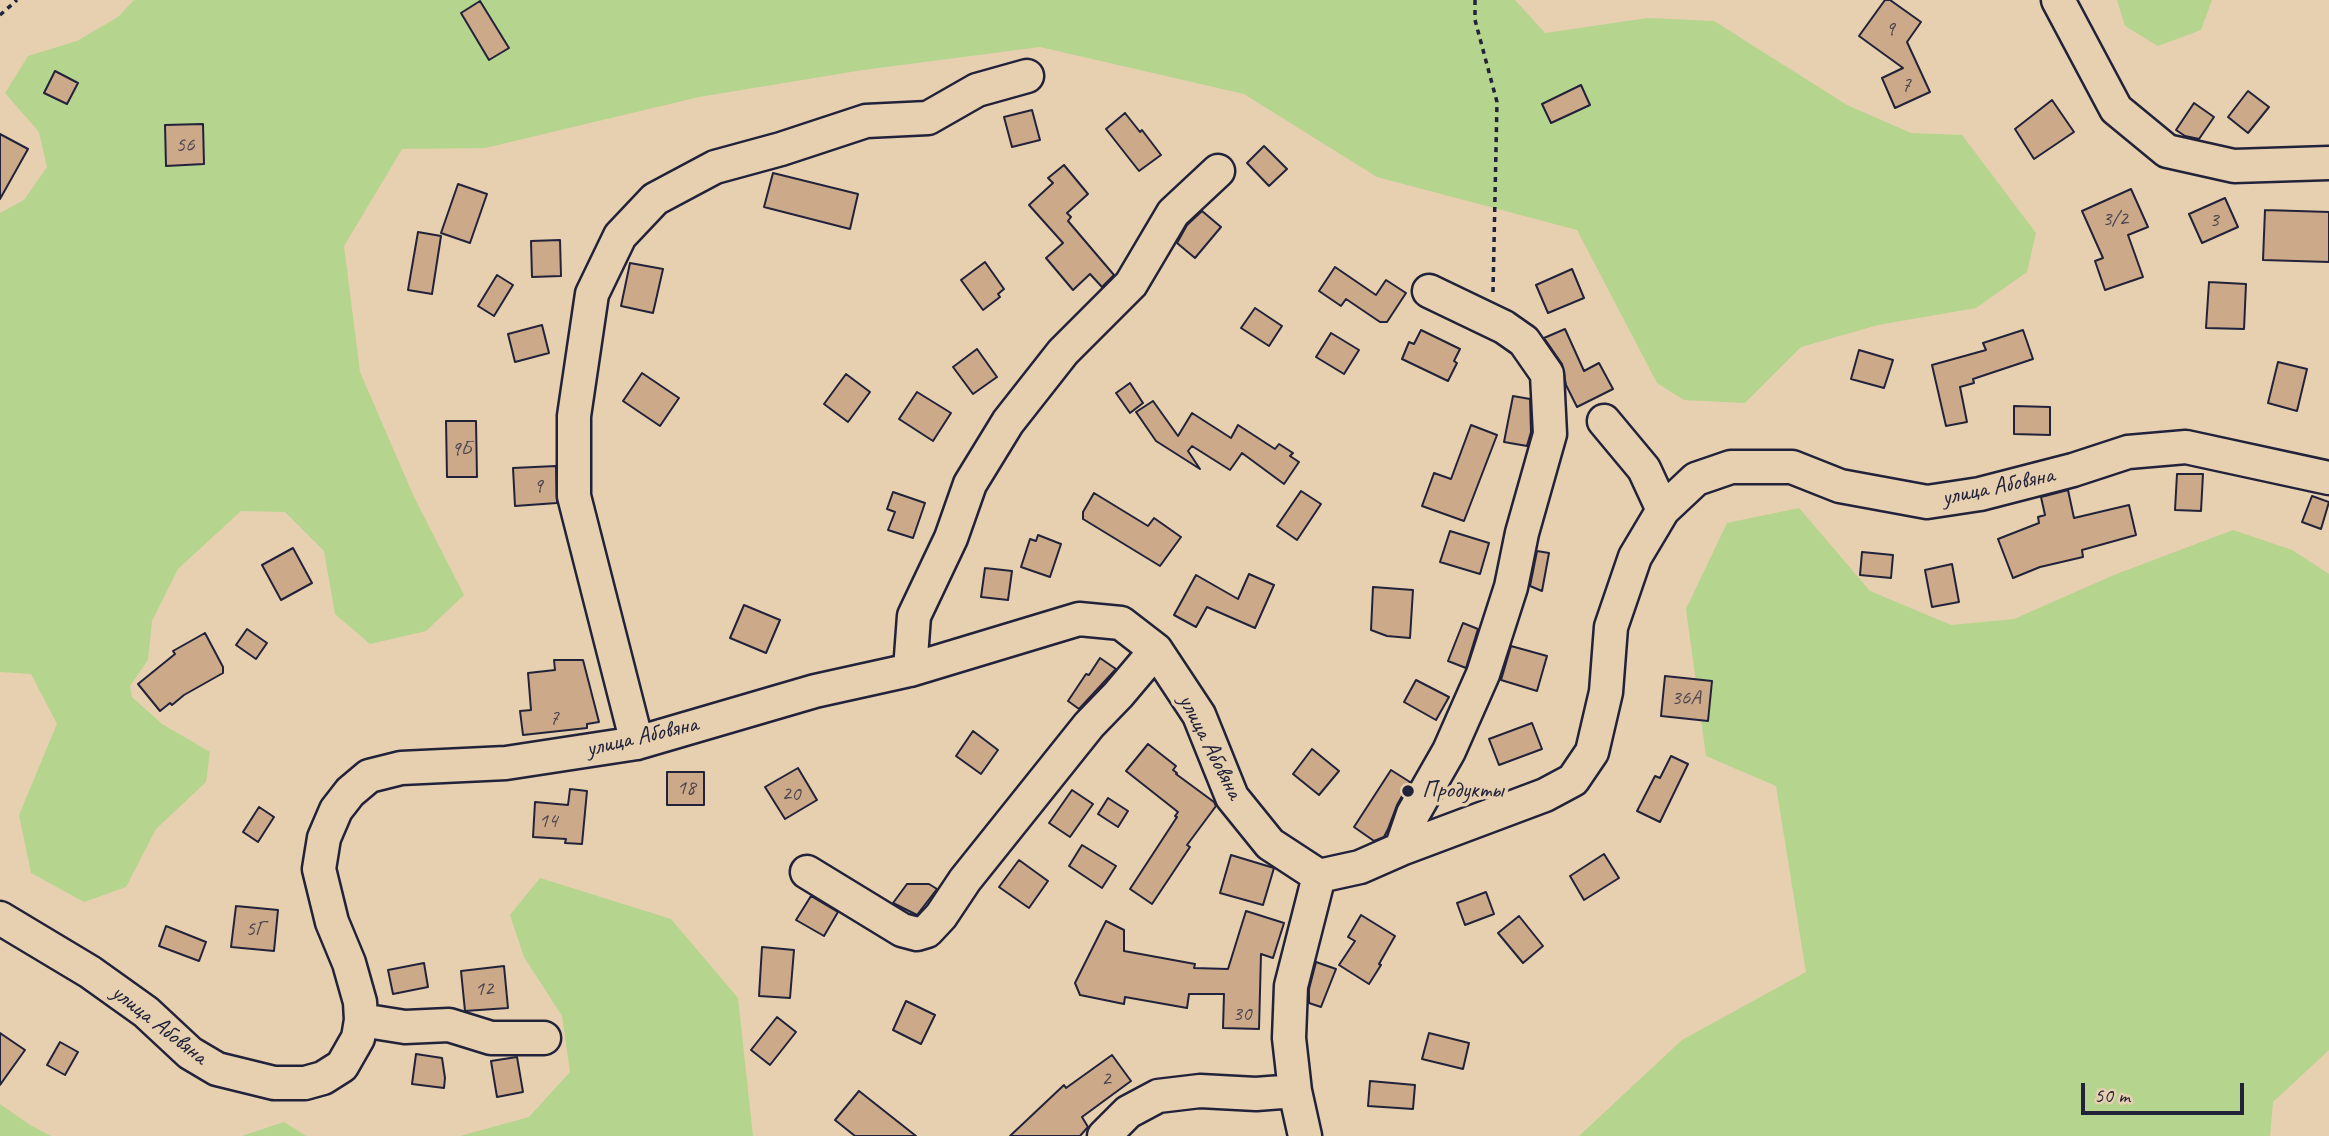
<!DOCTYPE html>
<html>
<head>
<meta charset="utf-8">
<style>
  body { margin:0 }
  #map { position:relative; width:2329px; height:1136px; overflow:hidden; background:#e6d0af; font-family:Caveat,sans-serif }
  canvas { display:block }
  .scale { position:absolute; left:2081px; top:1083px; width:163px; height:32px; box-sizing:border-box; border:4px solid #22223b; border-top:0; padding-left:9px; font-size:21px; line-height:24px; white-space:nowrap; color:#22223b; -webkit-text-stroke:5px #e6d0af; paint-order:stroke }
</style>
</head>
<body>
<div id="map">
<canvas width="2329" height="1136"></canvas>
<div class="scale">50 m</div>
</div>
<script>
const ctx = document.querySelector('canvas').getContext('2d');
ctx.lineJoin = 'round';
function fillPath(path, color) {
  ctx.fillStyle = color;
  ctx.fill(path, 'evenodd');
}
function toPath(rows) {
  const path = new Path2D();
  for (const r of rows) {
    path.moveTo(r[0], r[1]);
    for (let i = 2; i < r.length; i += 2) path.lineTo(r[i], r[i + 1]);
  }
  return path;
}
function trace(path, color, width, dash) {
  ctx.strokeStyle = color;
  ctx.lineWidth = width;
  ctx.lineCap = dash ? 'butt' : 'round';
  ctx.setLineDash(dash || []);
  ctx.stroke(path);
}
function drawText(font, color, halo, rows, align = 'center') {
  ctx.font = font + ' Caveat,sans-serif';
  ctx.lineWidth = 7;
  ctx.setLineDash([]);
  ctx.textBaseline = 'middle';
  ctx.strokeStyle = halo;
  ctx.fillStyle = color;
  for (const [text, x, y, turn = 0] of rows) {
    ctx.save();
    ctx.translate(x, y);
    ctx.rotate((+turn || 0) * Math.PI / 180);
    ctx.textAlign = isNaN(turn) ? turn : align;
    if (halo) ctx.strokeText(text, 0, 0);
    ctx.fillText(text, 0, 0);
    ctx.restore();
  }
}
fillPath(toPath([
  [134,0,1515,0,1545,33,1648,18,1714,21,1847,105,1911,133,1962,135,2036,233,2027,272,1976,308,1878,325,1801,347,1745,403,1684,400,1657,383,1577,230,1377,177,1244,94,1040,47,863,70,699,97,485,148,402,149,344,246,360,372,414,497,464,595,426,631,370,644,335,614,324,551,285,512,241,511,178,569,152,621,148,660,130,686,132,697,162,724,210,752,206,782,156,829,126,887,84,902,31,873,19,815,57,724,31,674,0,672,0,213,24,200,47,167,39,132,5,93,28,56,77,41,118,17],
  [2117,0,2212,0,2201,30,2158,46,2125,26],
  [1799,508,1870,591,1951,625,2014,619,2114,575,2233,530,2292,550,2329,574,2329,1050,2273,1102,2270,1136,1579,1136,1682,1040,1806,972,1776,786,1706,756,1686,609,1727,523],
  [540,878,671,919,738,998,753,1136,460,1136,529,1117,570,1072,562,1016,524,957,510,915],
  [0,1104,30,1125,51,1136,0,1136],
  [284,1122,306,1136,242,1136]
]), '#b5d48e');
const building = toPath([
  [1885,0,1890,0,1921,22,1907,42,1930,92,1895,108,1882,78,1903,68,1859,36,1885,0],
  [480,1,509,48,489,60,461,13,480,1],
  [55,71,78,83,67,104,44,93,55,71],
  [1581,85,1590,105,1551,123,1542,104,1581,85],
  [2248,91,2269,107,2248,133,2228,117,2248,91],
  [2052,100,2074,132,2034,159,2015,129,2052,100],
  [2194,103,2214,117,2199,139,2185,136,2176,130,2194,103],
  [1032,110,1040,140,1012,147,1004,117,1032,110],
  [1125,113,1140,132,1142,130,1161,155,1139,171,1106,129,1125,113],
  [203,124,204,164,166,166,165,125,203,124],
  [0,134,28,149,0,199,0,134],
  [1264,146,1287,169,1269,186,1247,163,1264,146],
  [1064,165,1088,194,1067,213,1071,217,1068,221,1114,275,1102,287,1090,274,1073,290,1046,258,1063,243,1029,205,1053,183,1048,178,1064,165],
  [773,173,858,194,850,229,764,207,773,173],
  [458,184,487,194,470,243,441,233,458,184],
  [2131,189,2148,227,2128,235,2143,277,2105,290,2095,261,2103,258,2082,211,2131,189],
  [2225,198,2238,227,2202,243,2189,214,2225,198],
  [2265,210,2329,212,2329,262,2263,260,2265,210],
  [1202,211,1221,227,1195,258,1177,243,1187,225,1202,211],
  [418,232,441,236,432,294,408,290,418,232],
  [560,240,561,276,532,277,531,241,560,240],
  [985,262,1004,289,998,294,1000,297,983,310,961,280,985,262],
  [630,263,663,269,653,313,621,306,630,263],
  [1335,267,1376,295,1386,280,1406,293,1387,322,1380,322,1346,299,1341,306,1319,291,1335,267],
  [1572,269,1584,298,1548,313,1536,285,1572,269],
  [497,275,513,285,494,316,478,306,497,275],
  [2209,282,2246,284,2244,329,2206,328,2209,282],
  [1255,308,1282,326,1269,346,1241,328,1255,308],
  [542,325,549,353,515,362,508,334,542,325],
  [1565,329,1584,371,1599,363,1613,389,1577,407,1566,385,1562,364,1544,338,1565,329],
  [1421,330,1460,349,1454,361,1457,363,1448,381,1402,359,1409,342,1414,344,1421,330],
  [2023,330,2033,359,1973,379,1974,383,1960,387,1967,422,1946,426,1932,365,1986,350,1983,343,2023,330],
  [1331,333,1359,350,1344,374,1316,357,1331,333],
  [977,349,997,377,973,394,953,367,977,349],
  [1859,350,1893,360,1884,388,1851,379,1859,350],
  [2278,362,2307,369,2297,411,2268,403,2278,362],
  [642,373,679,398,660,426,623,401,642,373],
  [846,374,870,392,848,422,824,404,846,374],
  [1130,383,1143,403,1130,413,1116,393,1130,383],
  [917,392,951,413,933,441,899,419,917,392],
  [1513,396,1530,399,1531,432,1527,446,1504,442,1513,396],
  [1153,401,1178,436,1192,413,1231,438,1238,425,1275,449,1279,444,1293,453,1290,456,1299,462,1284,484,1242,453,1230,470,1192,446,1188,451,1200,469,1156,441,1136,412,1153,401],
  [2014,406,2050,407,2050,435,2014,434,2014,406],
  [446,421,476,421,477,477,447,477,446,421],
  [1471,425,1497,435,1464,521,1422,506,1434,473,1451,479,1471,425],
  [556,466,557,503,515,506,513,468,556,466],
  [2177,474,2203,474,2201,511,2175,510,2177,474],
  [2068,490,2074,518,2129,505,2136,535,2082,550,2083,557,2040,567,2013,578,1998,539,2039,523,2038,517,2045,515,2041,497,2068,490],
  [1301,491,1321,504,1297,540,1277,526,1301,491],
  [893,492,925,503,913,538,888,530,895,512,887,509,893,492],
  [1094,493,1148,526,1154,518,1181,537,1160,566,1083,519,1083,512,1094,493],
  [2312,496,2329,502,2321,529,2302,522,2312,496],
  [1450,531,1489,543,1480,574,1440,562,1450,531],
  [1038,535,1061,544,1050,577,1021,567,1030,539,1036,541,1038,535],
  [293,548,312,583,281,600,262,565,293,548],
  [1537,551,1549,553,1542,591,1530,586,1537,551],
  [1862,552,1893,555,1891,578,1860,575,1862,552],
  [1952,564,1959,602,1932,607,1925,570,1952,564],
  [985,568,1012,571,1008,600,981,597,985,568],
  [1249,574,1274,585,1255,628,1207,607,1196,627,1174,615,1196,575,1238,599,1249,574],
  [1373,587,1413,590,1410,638,1387,636,1371,630,1373,587],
  [744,605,780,620,766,653,730,638,744,605],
  [1463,623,1478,629,1466,668,1448,661,1463,623],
  [247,629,267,643,256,659,236,645,247,629],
  [205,633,223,667,223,673,184,695,172,705,170,703,160,711,138,684,175,654,173,651,205,633],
  [1511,646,1547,656,1537,691,1501,680,1511,646],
  [1100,658,1116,669,1079,709,1068,701,1086,674,1089,675,1100,658],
  [554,660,583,660,599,722,587,724,587,728,523,735,520,711,531,710,528,673,555,670,554,660],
  [1665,676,1712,681,1708,721,1661,716,1665,676],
  [1416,680,1449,697,1436,720,1404,702,1416,680],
  [1532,723,1542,749,1499,765,1489,739,1532,723],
  [973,731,998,750,981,774,956,756,973,731],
  [1148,744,1176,766,1173,770,1177,773,1176,774,1214,802,1216,806,1187,845,1190,847,1152,904,1130,889,1177,817,1175,816,1178,812,1126,771,1148,744],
  [1312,749,1339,771,1319,795,1293,774,1312,749],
  [1671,756,1688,764,1660,822,1637,811,1655,776,1660,778,1671,756],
  [798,768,817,800,785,819,765,787,798,768],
  [1391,770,1410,782,1397,805,1388,829,1384,837,1374,841,1354,827,1391,770],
  [667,772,704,772,704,805,667,805,667,772],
  [570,789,587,791,582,844,565,843,566,839,533,837,535,802,568,805,570,789],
  [1072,790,1093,804,1070,837,1049,823,1072,790],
  [1108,798,1128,811,1118,827,1098,814,1108,798],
  [259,807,274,817,258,842,243,832,259,807],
  [1082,845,1116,866,1102,888,1069,866,1082,845],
  [1604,854,1619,878,1584,900,1570,876,1604,854],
  [1231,855,1274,868,1263,905,1220,893,1231,855],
  [1019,860,1048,881,1029,908,999,887,1019,860],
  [907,884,929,884,937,889,917,915,893,903,907,884],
  [1486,892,1494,914,1465,925,1457,903,1486,892],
  [811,896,838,912,824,936,796,920,811,896],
  [236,906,278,910,274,951,231,947,236,906],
  [1246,911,1284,923,1273,958,1261,954,1259,1029,1223,1028,1224,994,1189,994,1187,1008,1125,997,1124,1004,1080,995,1075,983,1106,921,1124,930,1124,951,1195,964,1194,968,1228,969,1246,911],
  [1361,915,1395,936,1379,964,1381,965,1369,984,1339,965,1355,941,1348,937,1361,915],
  [1519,916,1543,946,1523,963,1498,933,1519,916],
  [166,926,206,942,199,961,159,946,166,926],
  [762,947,794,950,790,998,759,996,762,947],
  [1316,962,1336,969,1321,1007,1309,1003,1309,989,1316,962],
  [424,963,428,987,393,994,388,970,424,963],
  [504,966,508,1008,465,1011,461,971,504,966],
  [906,1001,935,1015,921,1044,893,1030,906,1001],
  [777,1017,796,1032,770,1065,751,1050,777,1017],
  [0,1033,25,1050,0,1085,0,1033],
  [1429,1033,1469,1043,1463,1069,1422,1059,1429,1033],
  [60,1042,78,1052,65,1075,47,1065,60,1042],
  [416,1054,442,1058,445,1078,444,1088,412,1084,416,1054],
  [1112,1055,1131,1081,1082,1117,1088,1127,1080,1136,1010,1136,1064,1085,1066,1088,1112,1055],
  [517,1057,523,1092,497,1097,491,1061,517,1057],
  [1370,1081,1415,1085,1413,1109,1368,1106,1370,1081],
  [859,1091,916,1136,855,1136,835,1120,859,1091]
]);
fillPath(building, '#cba989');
trace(building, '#22223b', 2);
const minor = toPath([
  [2058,0,2116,109,2167,151,2234,166,2329,163],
  [1604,421,1644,469,1663,510],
  [910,670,914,616,951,538,970,484,1008,422,1063,352,1131,284,1173,213,1218,171],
  [637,743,574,496,574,416,592,294,620,236,655,199,715,167,781,149,866,121,928,118,977,90,1027,76],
  [1401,849,1413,814,1449,751,1483,674,1511,587,1522,533,1550,434,1547,374,1524,341,1504,327,1429,291],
  [807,872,902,930,917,934,927,931,941,916,965,880,1089,725,1118,695,1156,650],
  [0,918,90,972,146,1012,190,1053,217,1069,274,1083,305,1083,323,1078,342,1066,358,1038,361,1020,360,1002,349,963,332,922,319,869,324,838,336,810,350,792,369,776,401,768,506,763,637,743,815,691,910,670,1079,619,1121,623,1156,650,1199,715,1232,797,1270,844,1319,876,1360,867,1401,849,1545,795,1573,780,1592,752,1606,692,1611,627,1635,557,1663,510,1696,479,1731,467,1792,467,1840,486,1927,502,1980,494,2073,470,2128,452,2186,447,2329,478],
  [361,1020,405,1027,449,1025,491,1038,544,1038],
  [1104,1136,1128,1112,1158,1096,1200,1091,1256,1094,1295,1091],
  [1305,1136,1295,1091,1289,1038,1291,986,1319,876]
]);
trace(minor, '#22223b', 37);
trace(toPath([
  [1475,0,1475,20,1497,102,1493,292],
  [0,15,17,0]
]), '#22223b', 3.5, [5, 5]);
trace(minor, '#e6d0af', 32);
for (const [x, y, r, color] of [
  [1408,791,7,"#22223b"]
]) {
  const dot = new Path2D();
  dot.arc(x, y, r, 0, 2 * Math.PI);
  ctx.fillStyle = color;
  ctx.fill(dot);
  trace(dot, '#e6d0af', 2.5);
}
drawText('21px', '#4c444e', null, [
  ["9",1890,29],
  ["7",1906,85],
  ["56",185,145],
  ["3/2",2115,219],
  ["3",2214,220],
  ["9Б",461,449],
  ["9",538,486],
  ["36А",1686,698],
  ["7",554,718],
  ["18",686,788],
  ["20",791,794],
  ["14",548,821],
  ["5Г",255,929],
  ["12",484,989],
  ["30",1242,1014],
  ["2",1106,1079]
]);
drawText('24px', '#22223b', '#e6d0af', [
  ["улица Абовяна",1998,487,-12],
  ["улица Абовяна",642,737,-13],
  ["улица Абовяна",1210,747,63],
  ["улица Абовяна",159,1025,38]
]);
drawText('24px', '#22223b', '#e6d0af', [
  ["Продукты",1422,791]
], 'left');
</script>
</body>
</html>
